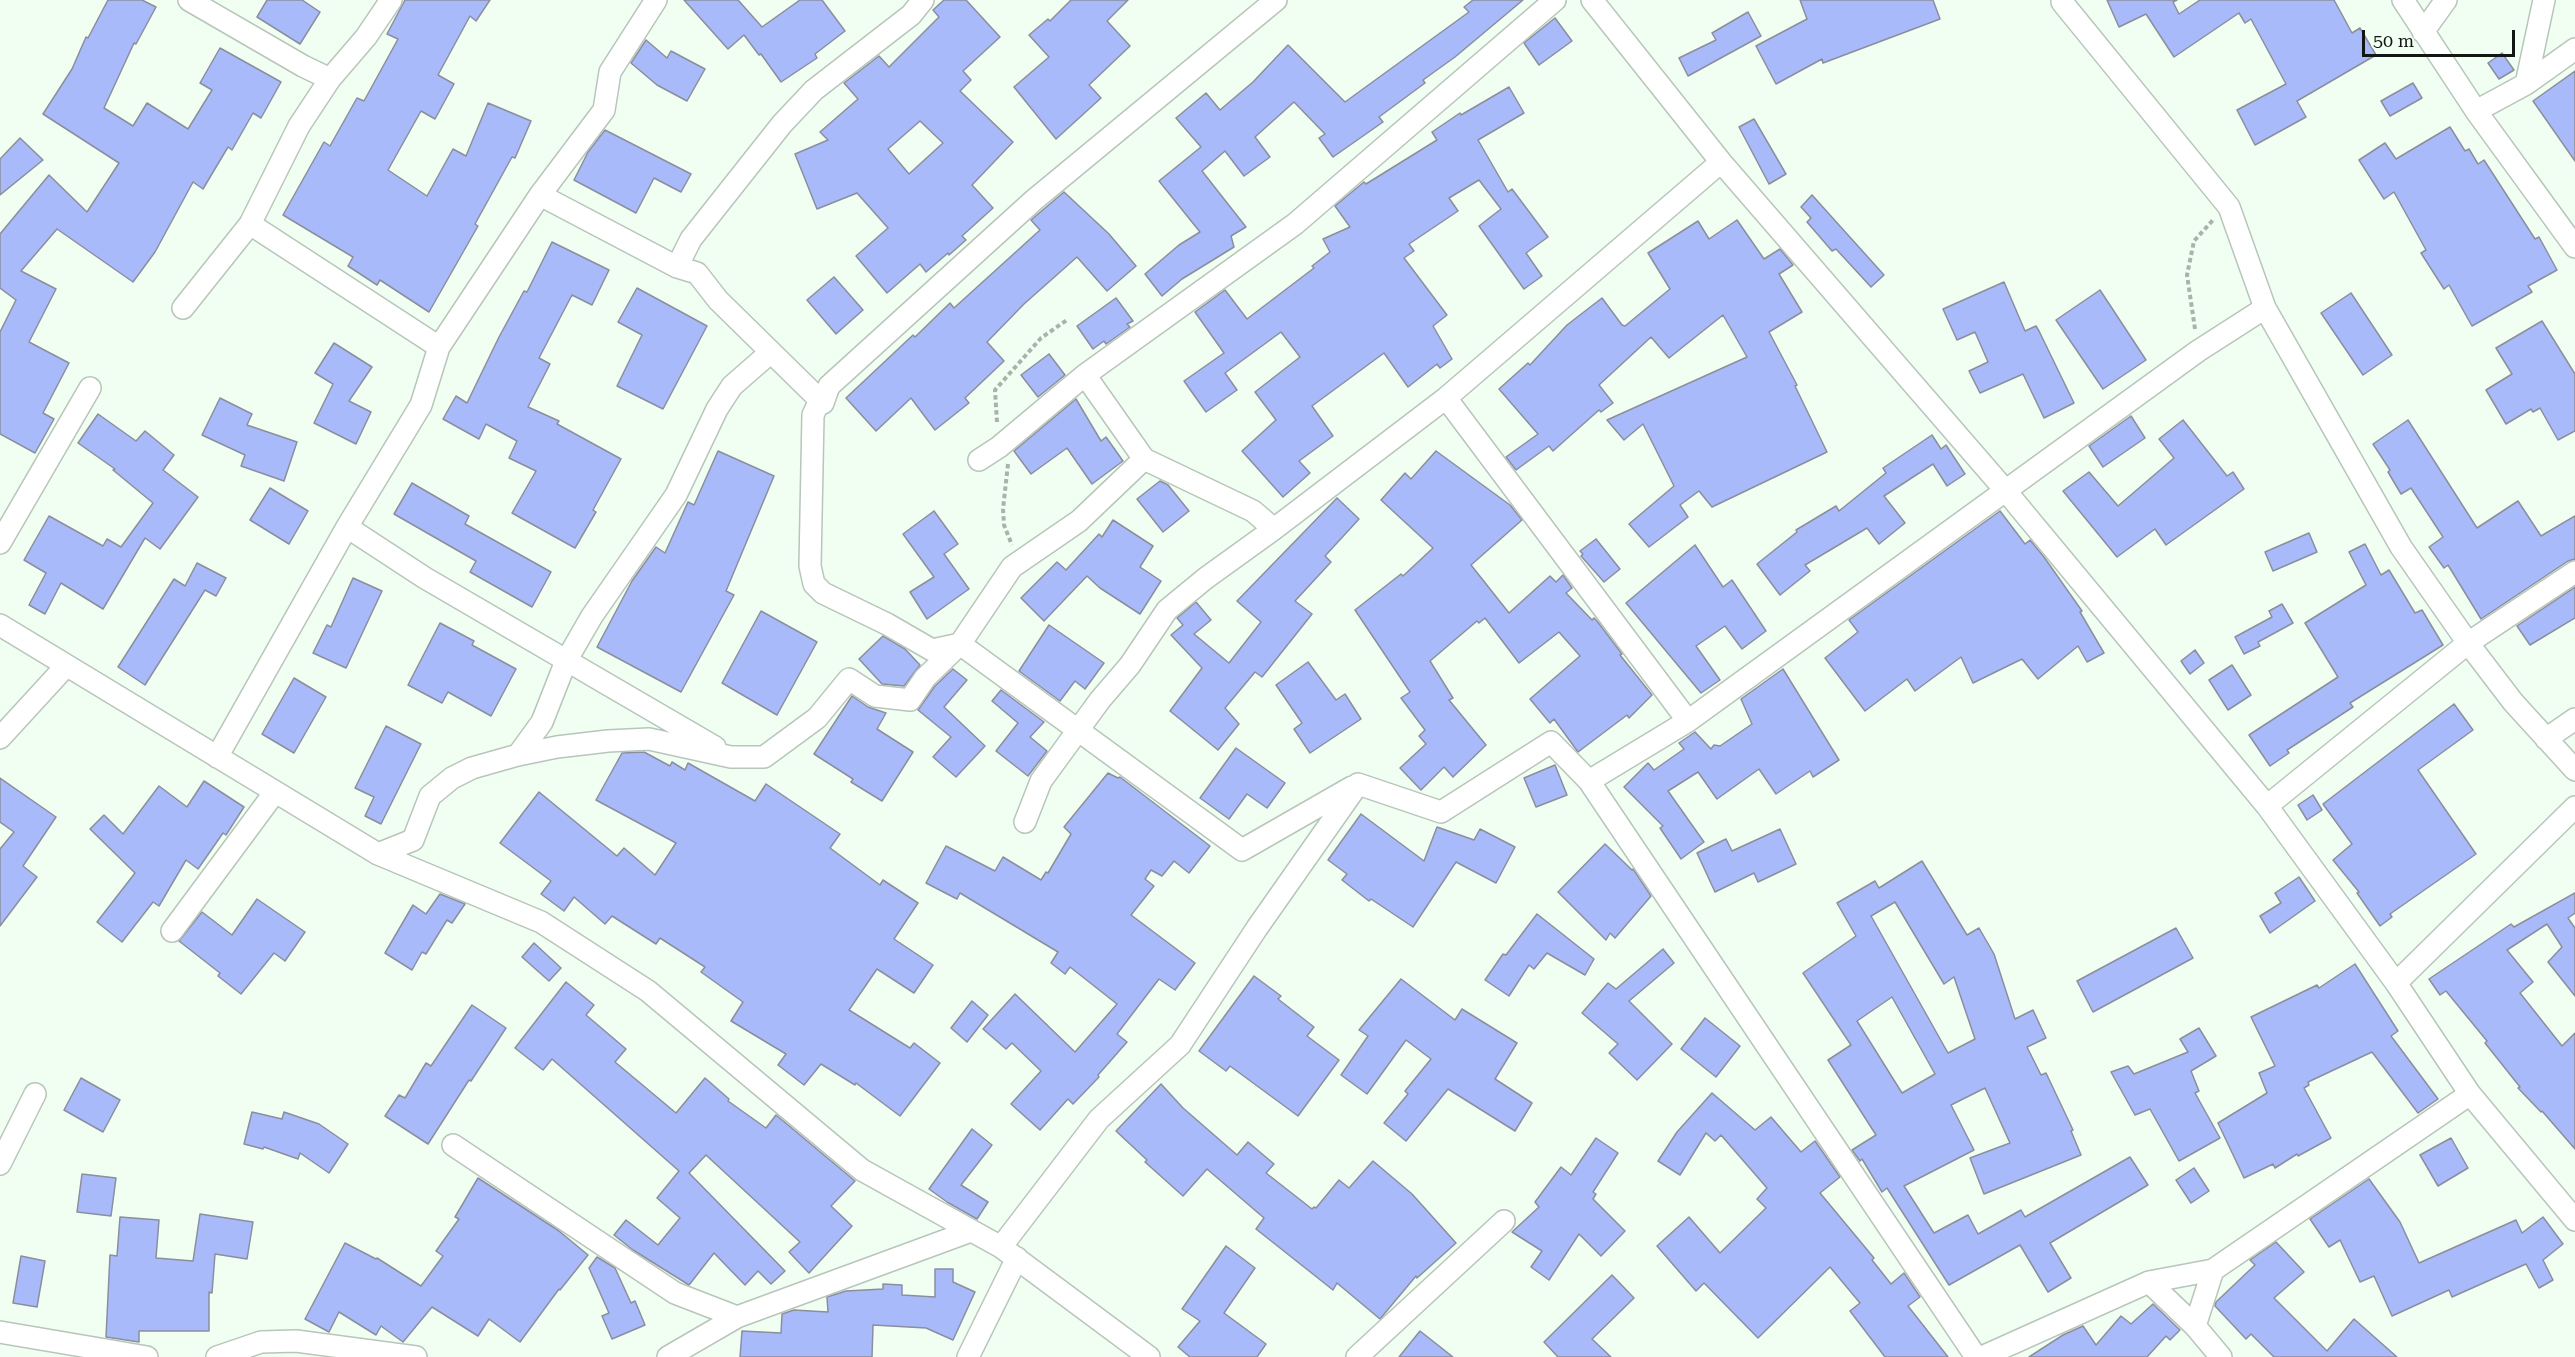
<!DOCTYPE html>
<html>
<head>
<meta charset="utf-8">
<style>
  body { margin:0 }
  #map { position:relative; width:2575px; height:1357px; overflow:hidden; background:#f1fff3; font-family:"Roboto Serif",serif }
  canvas { display:block }
  .scale { position:absolute; left:2362px; top:30px; width:153px; height:27px; box-sizing:border-box; border:3px solid #121713; border-top:0; padding-left:8px; font-size:18px; line-height:21px; white-space:nowrap; color:#121713; -webkit-text-stroke:4px #f1fff3; paint-order:stroke }
</style>
</head>
<body>
<div id="map">
<canvas width="2575" height="1357"></canvas>
<div class="scale">50 m</div>
</div>
<script>
const ctx = document.querySelector('canvas').getContext('2d');
ctx.lineJoin = 'round';
function fillPath(path, color) {
  ctx.fillStyle = color;
  ctx.fill(path, 'evenodd');
}
function toPath(rows) {
  const path = new Path2D();
  for (const r of rows) {
    path.moveTo(r[0], r[1]);
    for (let i = 2; i < r.length; i += 2) path.lineTo(r[i], r[i + 1]);
  }
  return path;
}
function trace(path, color, width, dash) {
  ctx.strokeStyle = color;
  ctx.lineWidth = width;
  ctx.lineCap = dash ? 'butt' : 'round';
  ctx.setLineDash(dash || []);
  ctx.stroke(path);
}
const building = toPath([
  [108,0,142,0,156,7,136,44,134,43,104,108,133,126,147,103,188,129,212,90,200,83,220,48,281,82,261,118,253,113,232,150,228,147,203,189,193,182,155,252,133,282,57,229,21,271,56,289,29,342,69,363,43,413,54,419,35,453,0,434,0,332,16,300,0,288,0,234,49,175,87,212,119,163,43,114,72,69,86,37,88,38,108,0],
  [267,0,302,0,320,12,300,44,257,17,267,0],
  [405,0,490,0,476,21,470,16,438,75,454,84,435,119,421,111,388,170,427,196,453,149,466,156,488,103,531,121,515,158,512,157,475,224,478,226,429,312,380,280,377,285,348,266,353,257,283,215,324,142,330,146,357,98,364,101,398,39,387,34,405,0],
  [684,0,738,0,762,27,800,0,822,0,845,31,815,54,817,58,781,82,761,54,759,55,744,35,728,49,684,0],
  [944,0,966,0,1000,37,963,71,971,80,960,91,1013,142,972,185,993,208,962,236,966,240,949,255,948,253,926,272,920,264,887,293,856,256,888,228,857,193,817,209,795,154,828,140,820,132,858,99,844,83,879,56,889,67,939,17,933,10,944,0],
  [920,121,943,143,909,174,888,149,920,121],
  [1071,0,1128,0,1107,21,1130,46,1089,85,1101,98,1056,139,1014,87,1049,57,1029,35,1048,19,1050,21,1071,0],
  [1473,0,1523,0,1455,57,1423,80,1425,83,1379,117,1383,122,1333,157,1319,138,1325,134,1294,102,1255,137,1270,157,1244,176,1225,151,1202,171,1246,227,1231,236,1234,247,1182,279,1162,296,1145,274,1179,245,1200,232,1159,181,1201,147,1176,118,1206,93,1220,110,1253,82,1288,45,1345,102,1469,12,1464,7,1473,0],
  [1800,0,1933,0,1940,19,1823,63,1822,59,1776,84,1756,46,1807,19,1800,0],
  [2107,0,2177,0,2173,2,2179,14,2200,0,2334,0,2352,33,2360,28,2376,55,2297,101,2306,117,2255,145,2237,110,2286,84,2251,19,2245,23,2239,13,2174,57,2146,14,2119,27,2107,0],
  [1748,12,1761,36,1688,76,1679,58,1716,40,1712,33,1748,12],
  [1555,18,1572,41,1539,65,1524,43,1555,18],
  [646,40,667,58,671,51,705,69,687,101,657,85,631,63,646,40],
  [2502,53,2514,70,2499,79,2488,63,2502,53],
  [2575,71,2575,161,2533,101,2575,71],
  [2413,83,2422,98,2390,116,2381,101,2413,83],
  [1509,87,1524,113,1478,140,1508,192,1512,189,1548,237,1526,253,1542,276,1524,289,1479,226,1501,209,1479,180,1449,198,1458,211,1409,244,1414,251,1404,258,1447,315,1433,326,1452,359,1440,368,1437,364,1408,387,1384,353,1312,406,1333,436,1299,461,1310,473,1283,497,1242,451,1276,420,1255,392,1300,357,1281,332,1225,373,1237,390,1206,412,1184,381,1224,353,1195,312,1225,290,1247,319,1314,268,1312,266,1330,252,1323,239,1350,227,1335,206,1364,182,1366,184,1437,140,1432,132,1460,113,1461,115,1509,87],
  [1754,119,1786,174,1769,184,1739,127,1754,119],
  [2450,127,2465,151,2469,149,2478,164,2484,160,2535,239,2539,237,2557,270,2528,286,2532,292,2472,326,2449,285,2444,289,2421,253,2426,250,2394,192,2384,199,2359,160,2385,143,2396,159,2450,127],
  [605,130,691,174,681,192,654,178,636,213,574,180,588,152,605,130],
  [20,138,43,160,0,195,0,159,20,138],
  [1064,192,1109,234,1136,266,1107,291,1077,257,1024,304,987,342,1004,361,965,398,969,403,935,430,911,398,876,431,846,398,913,335,915,337,950,303,954,308,1040,230,1031,220,1064,192],
  [1812,195,1884,275,1871,287,1836,249,1832,251,1807,222,1811,218,1801,207,1812,195],
  [1737,220,1764,259,1780,249,1793,265,1779,274,1802,312,1769,332,1797,385,1795,386,1827,452,1712,507,1699,491,1680,505,1688,517,1649,547,1629,524,1674,486,1643,424,1624,440,1607,420,1747,357,1723,315,1669,358,1651,337,1599,385,1613,403,1601,412,1599,410,1553,451,1549,446,1516,470,1506,457,1538,434,1499,389,1528,363,1530,365,1567,325,1602,298,1622,325,1625,326,1670,289,1648,253,1698,221,1709,239,1737,220],
  [552,242,609,270,592,305,572,295,539,358,550,364,528,407,559,421,557,424,621,459,593,510,596,512,575,548,512,513,536,471,509,458,517,441,486,424,479,439,443,419,456,396,467,403,499,337,524,291,527,292,552,242],
  [834,277,863,310,836,334,807,300,834,277],
  [2004,282,2025,331,2036,326,2039,331,2074,403,2044,418,2023,374,1980,393,1969,371,1988,362,1975,332,1957,340,1943,309,2004,282],
  [637,288,707,326,663,409,617,386,642,335,618,322,637,288],
  [2100,290,2146,360,2103,389,2056,320,2100,290],
  [2351,293,2392,355,2363,375,2321,313,2351,293],
  [1116,298,1133,321,1127,324,1130,327,1106,344,1104,341,1093,349,1077,326,1116,298],
  [2542,321,2575,374,2575,431,2558,440,2540,408,2533,412,2531,409,2506,424,2486,390,2512,374,2496,348,2542,321],
  [334,343,372,367,349,401,371,412,356,444,314,423,333,384,315,373,334,343],
  [1049,354,1065,375,1038,397,1021,375,1049,354],
  [220,398,252,414,247,425,297,442,284,481,241,466,245,455,202,435,220,398],
  [1076,399,1101,441,1106,437,1123,461,1092,484,1067,448,1031,474,1014,451,1076,399],
  [98,414,136,441,145,431,174,455,163,470,198,497,160,549,145,538,103,609,61,583,45,614,29,605,46,573,24,560,49,516,103,546,107,539,121,547,153,503,113,470,115,469,78,443,98,414],
  [2131,416,2145,438,2103,467,2089,446,2131,416],
  [2183,420,2227,476,2233,472,2244,489,2166,545,2155,529,2117,557,2063,491,2089,472,2118,506,2174,458,2159,439,2183,420],
  [2408,420,2477,528,2518,501,2541,536,2575,516,2575,559,2568,561,2481,619,2448,565,2444,568,2429,547,2443,537,2411,488,2401,494,2388,472,2390,470,2373,444,2408,420],
  [1932,435,1941,449,1946,445,1965,474,1947,486,1933,464,1884,496,1905,523,1879,544,1867,528,1805,565,1810,571,1780,595,1757,564,1797,532,1796,530,1836,506,1839,511,1886,473,1883,468,1932,435],
  [718,451,774,476,726,591,734,595,681,692,597,647,632,581,656,547,665,553,688,502,694,505,718,451],
  [1436,451,1510,505,1522,520,1471,565,1509,613,1550,576,1556,582,1563,575,1572,588,1566,593,1592,620,1594,618,1597,621,1622,654,1620,655,1652,695,1629,718,1627,715,1578,752,1554,719,1550,723,1530,699,1580,656,1559,632,1519,663,1485,618,1479,623,1477,621,1430,661,1453,698,1449,700,1486,745,1453,777,1444,767,1421,790,1400,768,1426,744,1419,736,1425,730,1401,698,1410,692,1355,610,1401,574,1403,576,1433,548,1381,500,1405,473,1411,479,1436,451],
  [1160,481,1168,485,1189,511,1163,532,1137,499,1160,481],
  [412,483,469,516,465,524,551,572,532,607,470,572,476,561,394,514,412,483],
  [270,488,308,511,289,544,250,520,270,488],
  [1337,498,1359,519,1325,556,1331,562,1295,601,1312,614,1262,677,1255,672,1225,708,1239,724,1218,750,1170,711,1202,668,1171,635,1183,625,1177,618,1196,602,1211,620,1194,634,1229,663,1261,622,1237,601,1337,498],
  [934,511,958,544,944,554,969,589,927,619,910,592,934,577,903,534,934,511],
  [2000,511,2025,544,2030,540,2044,557,2082,611,2080,612,2104,653,2087,662,2078,646,2038,679,2022,659,1973,683,1961,657,1915,691,1907,679,1865,711,1825,658,1858,632,1849,620,2000,511],
  [1113,520,1153,546,1140,567,1161,581,1140,614,1100,588,1087,576,1044,621,1021,598,1057,562,1066,570,1099,534,1102,537,1113,520],
  [2309,533,2317,552,2273,571,2265,552,2309,533],
  [1596,539,1620,569,1604,582,1581,556,1583,554,1580,551,1596,539],
  [2365,544,2381,575,2389,570,2415,613,2422,610,2443,645,2350,703,2353,707,2287,750,2289,753,2270,766,2249,735,2338,677,2305,623,2366,585,2349,552,2365,544],
  [1695,545,1723,587,1732,580,1766,631,1742,649,1725,626,1696,646,1720,680,1701,693,1626,603,1695,545],
  [197,563,226,578,216,596,205,590,145,685,118,667,174,579,185,586,197,563],
  [353,578,382,591,346,668,313,653,327,625,331,627,353,578],
  [2575,587,2575,618,2530,645,2517,626,2575,587],
  [2282,604,2293,623,2258,642,2260,646,2244,654,2235,637,2272,617,2269,611,2282,604],
  [761,611,817,642,777,715,722,683,761,611],
  [440,623,474,641,472,645,516,669,491,716,448,692,442,703,408,685,440,623],
  [1049,625,1104,663,1085,689,1075,681,1060,701,1019,671,1049,625],
  [883,636,905,649,920,665,904,686,882,684,859,659,883,636],
  [2195,650,2204,663,2190,674,2181,661,2195,650],
  [1308,662,1336,700,1345,694,1361,719,1310,753,1294,729,1302,723,1276,685,1308,662],
  [2232,665,2251,695,2228,710,2209,680,2232,665],
  [953,669,967,680,944,707,985,746,956,777,933,757,951,737,918,710,935,686,953,669],
  [1783,669,1839,760,1813,777,1810,771,1776,794,1759,769,1717,799,1698,772,1668,791,1704,842,1681,859,1660,828,1663,826,1624,787,1648,763,1654,770,1684,749,1679,743,1695,732,1711,749,1714,745,1720,746,1752,724,1741,699,1783,669],
  [294,678,326,697,294,753,262,734,294,678],
  [1001,690,1044,722,1030,737,1047,751,1028,776,996,751,1018,723,992,701,1001,690],
  [852,696,868,707,886,713,877,729,913,752,882,801,851,782,853,779,814,754,852,696],
  [2454,704,2473,730,2418,770,2476,854,2390,914,2392,917,2380,926,2357,893,2359,892,2333,860,2352,844,2323,804,2454,704],
  [386,726,421,744,381,824,365,816,374,797,355,788,386,726],
  [1236,748,1285,783,1267,808,1247,794,1229,819,1200,798,1236,748],
  [644,752,670,766,672,762,685,770,688,763,755,801,766,784,840,834,830,848,880,885,883,880,918,903,894,939,933,965,914,993,877,969,849,1010,910,1048,914,1043,940,1063,900,1116,856,1083,855,1085,821,1064,804,1085,778,1065,786,1054,731,1021,743,1002,701,972,705,967,660,938,656,944,612,916,605,924,574,897,564,911,541,894,551,881,500,843,539,792,617,856,624,848,655,875,676,843,596,800,622,753,644,752],
  [1555,765,1567,795,1536,807,1524,778,1555,765],
  [1108,773,1118,778,1120,777,1210,846,1189,873,1174,861,1162,876,1151,870,1145,879,1154,886,1131,915,1195,963,1175,990,1159,979,1117,1034,1127,1042,1098,1075,1099,1077,1073,1104,1068,1099,1040,1130,1011,1104,1041,1071,1012,1043,1006,1049,983,1029,1015,994,1075,1052,1117,1004,1070,967,1065,974,1051,963,1058,952,960,893,957,899,926,883,946,846,995,871,1003,857,1041,880,1046,872,1048,873,1071,834,1064,827,1108,773],
  [0,778,56,817,23,866,37,877,0,926,0,849,14,832,0,822,0,778],
  [204,781,244,807,226,835,223,833,198,869,186,860,159,906,153,902,122,942,97,922,135,873,90,829,104,815,123,834,159,786,187,807,204,781],
  [2313,795,2322,810,2307,820,2298,805,2313,795],
  [1361,814,1424,861,1437,827,1474,840,1480,829,1515,847,1496,883,1456,862,1413,927,1371,899,1369,901,1342,880,1347,874,1328,860,1361,814],
  [1780,829,1796,864,1758,882,1754,873,1715,892,1697,853,1726,839,1732,851,1780,829],
  [1605,844,1632,870,1633,869,1651,896,1615,938,1610,933,1606,940,1558,892,1605,844],
  [1922,861,1967,935,1979,928,1994,954,2015,1019,2033,1010,2046,1038,2027,1047,2041,1075,2046,1073,2073,1130,2071,1131,2081,1155,1984,1194,1970,1158,2010,1143,1985,1088,1951,1105,1974,1150,1904,1186,1934,1233,1968,1215,1978,1234,2021,1210,2025,1217,2130,1157,2148,1185,2050,1243,2071,1278,2048,1292,2020,1245,1949,1285,1887,1188,1882,1192,1862,1159,1860,1161,1852,1150,1876,1135,1828,1060,1851,1045,1803,973,1856,936,1837,903,1875,881,1879,888,1922,861],
  [1895,902,1944,984,1954,977,1975,1039,1948,1053,1871,916,1895,902],
  [1892,997,1935,1074,1902,1093,1857,1021,1892,997],
  [2299,877,2315,901,2270,933,2260,916,2281,903,2275,893,2299,877],
  [2575,893,2575,913,2568,918,2575,928,2575,996,2548,962,2562,947,2547,924,2507,950,2533,982,2520,993,2562,1046,2575,1033,2575,1149,2542,1111,2541,1112,2518,1088,2520,1087,2485,1043,2487,1041,2446,991,2440,995,2429,979,2511,924,2514,927,2575,893],
  [440,894,465,904,452,923,447,920,426,954,422,952,412,970,385,953,413,905,426,914,440,894],
  [257,899,305,932,285,961,274,953,241,994,218,976,220,973,179,941,202,912,232,935,257,899],
  [1537,914,1594,959,1585,975,1547,953,1534,969,1529,965,1509,996,1485,980,1503,954,1506,955,1537,914],
  [2176,928,2193,958,2093,1012,2077,981,2176,928],
  [534,943,561,968,549,981,522,957,534,943],
  [1663,949,1674,963,1629,1001,1672,1044,1637,1080,1609,1053,1618,1044,1582,1013,1608,983,1616,989,1663,949],
  [2355,964,2398,1031,2391,1036,2438,1099,2418,1113,2372,1052,2308,1082,2309,1085,2304,1088,2331,1138,2298,1156,2297,1154,2275,1168,2273,1164,2244,1178,2218,1123,2267,1093,2259,1073,2275,1066,2251,1017,2317,985,2319,988,2355,964],
  [1254,976,1281,996,1278,999,1314,1027,1307,1036,1339,1060,1298,1116,1230,1066,1226,1071,1199,1051,1254,976],
  [1401,979,1455,1020,1462,1009,1517,1043,1495,1079,1532,1103,1515,1131,1448,1089,1406,1141,1384,1123,1408,1094,1405,1091,1431,1059,1406,1040,1367,1094,1341,1075,1368,1036,1359,1030,1401,979],
  [566,982,594,1005,586,1015,626,1049,615,1062,676,1113,705,1078,729,1099,728,1101,766,1128,776,1115,855,1181,831,1206,852,1226,809,1273,789,1252,800,1242,706,1155,689,1173,785,1271,771,1284,758,1271,745,1285,714,1253,689,1285,633,1250,614,1235,626,1220,658,1245,680,1218,657,1198,679,1171,552,1059,543,1070,515,1048,566,982],
  [972,1001,988,1015,967,1042,951,1028,972,1001],
  [472,1005,506,1028,471,1081,469,1080,428,1144,385,1116,399,1095,405,1098,426,1063,431,1066,472,1005],
  [1705,1018,1740,1046,1716,1077,1681,1049,1705,1018],
  [2199,1028,2216,1056,2191,1071,2199,1091,2195,1093,2220,1138,2179,1161,2150,1109,2135,1115,2111,1072,2128,1066,2134,1074,2188,1052,2180,1039,2199,1028],
  [81,1078,120,1100,103,1132,64,1110,81,1078],
  [1161,1084,1183,1108,1237,1155,1248,1142,1274,1164,1266,1173,1312,1209,1314,1207,1316,1208,1339,1180,1349,1188,1373,1161,1412,1194,1456,1243,1417,1278,1416,1276,1380,1319,1337,1283,1333,1290,1256,1229,1264,1218,1207,1169,1183,1196,1145,1162,1147,1160,1116,1131,1161,1084],
  [1712,1093,1755,1130,1771,1117,1801,1152,1815,1141,1840,1177,1820,1193,1874,1258,1872,1260,1891,1284,1904,1273,1920,1297,1908,1306,1948,1357,1885,1357,1850,1311,1860,1303,1830,1267,1758,1338,1704,1283,1696,1291,1657,1246,1689,1217,1720,1253,1766,1208,1757,1199,1767,1188,1721,1135,1715,1141,1706,1133,1680,1175,1658,1161,1677,1132,1712,1093],
  [252,1112,282,1119,284,1112,319,1124,348,1144,329,1173,300,1153,298,1159,264,1147,263,1149,244,1144,252,1112],
  [972,1129,992,1145,961,1185,988,1202,977,1219,947,1202,929,1189,972,1129],
  [1596,1138,1618,1153,1593,1192,1596,1194,1593,1199,1625,1231,1601,1256,1579,1234,1549,1280,1531,1267,1542,1251,1512,1232,1539,1207,1535,1202,1561,1167,1571,1175,1596,1138],
  [2451,1138,2468,1168,2438,1186,2420,1155,2451,1138],
  [2194,1168,2209,1191,2191,1203,2176,1180,2194,1168],
  [82,1174,116,1178,111,1216,77,1212,82,1174],
  [478,1178,559,1231,588,1255,560,1290,559,1289,520,1342,489,1319,478,1336,432,1307,403,1342,381,1326,376,1335,339,1312,329,1332,305,1319,345,1243,376,1259,377,1258,421,1286,443,1256,436,1251,459,1219,455,1217,478,1178],
  [2369,1179,2400,1222,2419,1263,2516,1220,2522,1233,2543,1217,2563,1244,2543,1260,2553,1280,2539,1288,2526,1264,2452,1297,2449,1290,2392,1316,2374,1276,2360,1282,2340,1240,2329,1247,2310,1219,2369,1179],
  [200,1214,253,1222,247,1259,215,1254,212,1293,209,1292,209,1331,139,1331,139,1342,106,1337,110,1255,117,1256,120,1217,159,1220,156,1258,193,1261,200,1214],
  [2276,1242,2304,1272,2274,1298,2327,1351,2354,1319,2397,1357,2274,1357,2251,1334,2246,1339,2215,1306,2216,1302,2255,1265,2250,1260,2276,1242],
  [1226,1246,1255,1268,1224,1313,1266,1344,1257,1357,1190,1357,1178,1347,1200,1321,1182,1309,1226,1246],
  [21,1256,45,1261,37,1307,13,1303,21,1256],
  [597,1257,615,1268,631,1303,635,1301,645,1325,612,1339,602,1316,609,1313,589,1268,597,1257],
  [935,1269,953,1269,953,1282,975,1292,953,1340,926,1328,873,1325,872,1357,740,1357,742,1331,781,1333,782,1314,794,1310,828,1312,827,1297,846,1291,883,1289,883,1284,902,1285,902,1295,935,1297,935,1269],
  [1612,1275,1634,1298,1592,1339,1611,1357,1558,1357,1544,1342,1612,1275],
  [2153,1304,2180,1330,2170,1340,2166,1336,2147,1357,2029,1357,2063,1335,2083,1326,2096,1345,2121,1316,2131,1324,2153,1304],
  [1420,1331,1453,1357,1399,1357,1420,1331]
]);
fillPath(building, '#a9bafb');
trace(building, '#8a8e9d', 1.5);
const minor = toPath([
  [189,0,303,66,330,79],
  [391,0,366,37,330,79,299,126,250,224,439,347],
  [1276,0,1034,200,829,386,823,403,819,402,813,415,810,566,814,584,823,593,887,624,932,650,960,644,1242,850,1352,787],
  [1555,0,1295,224,1085,375,1144,459,1253,511,1274,529,1446,398,1721,162],
  [1592,0,1721,162,2005,490,2267,806,2396,983,2470,1094,2575,1220],
  [2064,0,2062,2,2229,207,2265,308,2401,547,2468,643,2513,702,2575,770],
  [2403,0,2476,111,2575,247],
  [2423,32,2446,0],
  [2526,84,2544,0],
  [2476,111,2526,84,2575,49],
  [540,195,677,267,697,273,718,300,823,403],
  [677,267,691,239,782,124,814,90,911,15,923,0],
  [183,308,250,224],
  [1446,398,1688,721],
  [979,460,999,447,1085,375],
  [347,527,425,578,715,747],
  [0,543,90,388],
  [0,625,378,854,541,922,648,991,862,1170,1001,1247,1149,1357],
  [0,738,66,666],
  [2546,739,2575,719],
  [518,755,542,722,566,661,592,616,676,495,717,409,732,386,771,352],
  [217,757,347,527,421,405,439,347,540,195,604,110,610,72,656,0],
  [1589,781,1688,721,2198,351,2265,308],
  [2267,806,2468,643,2575,572],
  [1025,822,1041,781,1100,700,1130,665,1167,610,1206,578,1274,529],
  [378,854,413,840,430,796,452,778,472,768,518,755,557,747,608,741,649,739,731,757,764,757,817,718,849,679,875,696,910,700,925,678,960,644,1012,567,1079,521,1144,459],
  [172,931,275,792],
  [2396,983,2575,807],
  [453,1145,675,1293,737,1317],
  [0,1164,35,1094],
  [1001,1247,1099,1119,1180,1045,1257,928,1358,784,1441,812,1551,742,1589,781,1976,1357],
  [2149,1282,2195,1326],
  [0,1332,147,1357],
  [217,1357,261,1342,296,1341,416,1357],
  [668,1357,737,1317,971,1231],
  [968,1357,1017,1258],
  [1357,1357,1504,1221],
  [1982,1357,2149,1282,2213,1270],
  [2221,1357,2195,1326,2213,1270,2470,1094]
]);
trace(minor, '#b8c5ba', 24);
trace(toPath([
  [2195,329,2187,275,2194,241,2213,220],
  [997,422,995,390,1041,338,1067,320],
  [1008,464,1003,509,1004,525,1012,545]
]), '#a8b3a9', 4, [4.5, 3]);
trace(minor, '#fff', 21);
</script>
</body>
</html>
